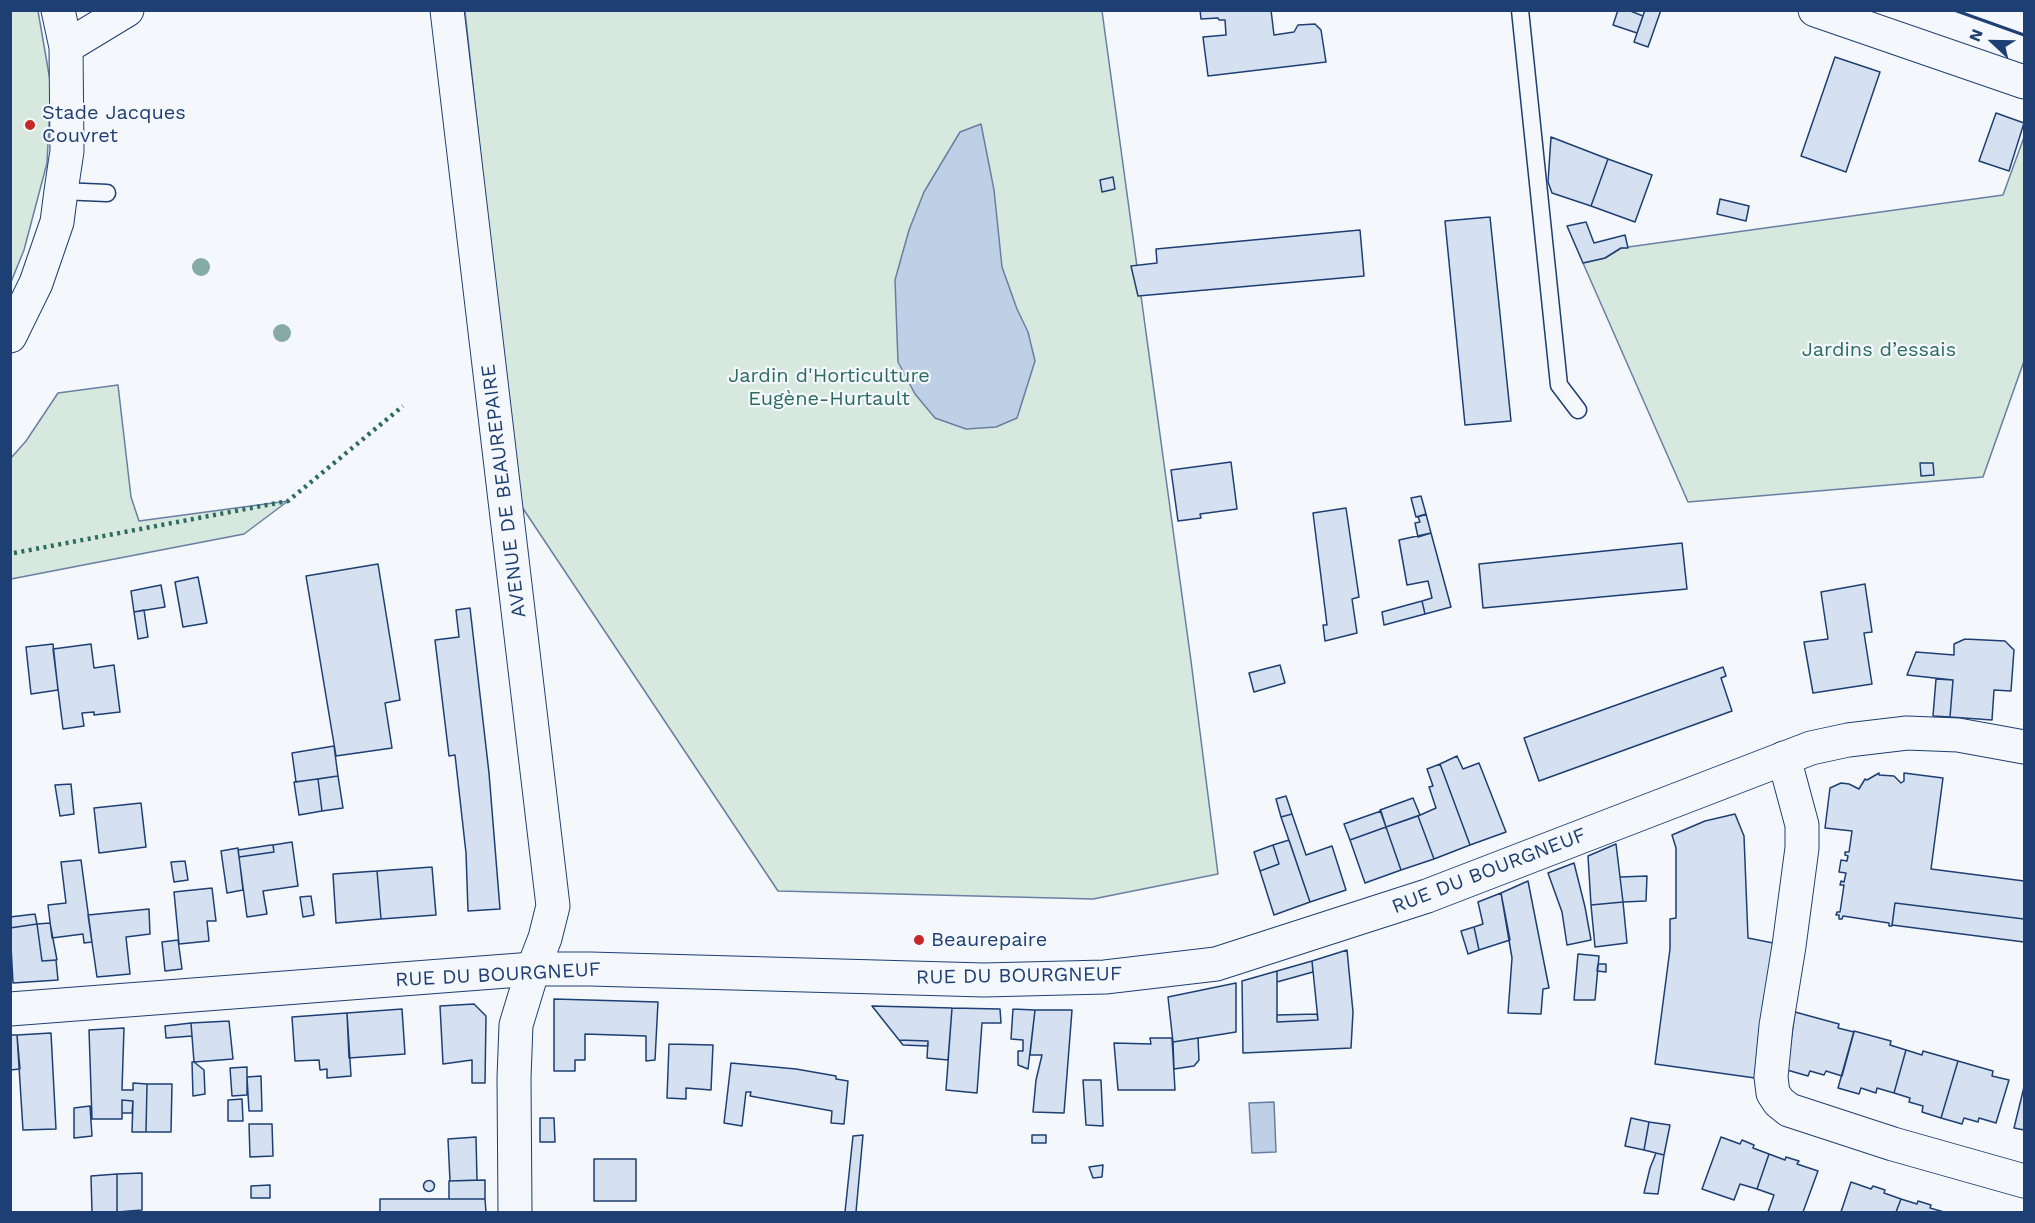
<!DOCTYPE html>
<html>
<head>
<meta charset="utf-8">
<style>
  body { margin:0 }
  #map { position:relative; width:2035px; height:1223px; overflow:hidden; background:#f4f7fb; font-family:"Work Sans",sans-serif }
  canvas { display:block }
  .frame { position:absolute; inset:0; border:12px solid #1d3f73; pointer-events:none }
  .north { position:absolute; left:1963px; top:12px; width:60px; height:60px; -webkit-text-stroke:4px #f4f7fb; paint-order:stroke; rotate:292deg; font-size:16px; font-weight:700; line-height:24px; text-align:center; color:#1d3f73 }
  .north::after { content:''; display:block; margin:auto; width:21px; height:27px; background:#1d3f73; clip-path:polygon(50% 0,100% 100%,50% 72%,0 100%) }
</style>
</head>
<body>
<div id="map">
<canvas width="2035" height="1223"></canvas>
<div class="frame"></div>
<div class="north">N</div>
</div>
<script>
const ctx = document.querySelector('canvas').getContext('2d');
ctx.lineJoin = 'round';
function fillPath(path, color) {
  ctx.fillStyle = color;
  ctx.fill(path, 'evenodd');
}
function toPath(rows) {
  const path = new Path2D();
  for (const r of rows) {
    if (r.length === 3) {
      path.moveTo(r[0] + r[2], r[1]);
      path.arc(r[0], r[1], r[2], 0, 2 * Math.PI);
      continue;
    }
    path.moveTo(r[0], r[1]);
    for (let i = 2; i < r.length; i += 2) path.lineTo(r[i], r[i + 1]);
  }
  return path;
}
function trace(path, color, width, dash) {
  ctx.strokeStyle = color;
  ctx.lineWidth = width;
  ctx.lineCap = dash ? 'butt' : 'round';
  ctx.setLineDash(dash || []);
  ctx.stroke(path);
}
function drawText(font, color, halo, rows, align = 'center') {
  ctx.font = font + ' "Work Sans",sans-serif';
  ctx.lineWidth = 4.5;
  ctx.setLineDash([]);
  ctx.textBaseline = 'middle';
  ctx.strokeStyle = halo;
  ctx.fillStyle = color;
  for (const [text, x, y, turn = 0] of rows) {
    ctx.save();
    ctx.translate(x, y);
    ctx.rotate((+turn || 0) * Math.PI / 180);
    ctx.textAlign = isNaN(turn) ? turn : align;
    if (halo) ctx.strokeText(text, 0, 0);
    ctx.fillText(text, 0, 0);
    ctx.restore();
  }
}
const green = toPath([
  [11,11,38,11,51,86,47,163,24,250,11,282,11,11],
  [465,11,1102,11,1191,661,1218,874,1093,899,778,891,518,501,465,11],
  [2024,137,2024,361,1983,477,1688,502,1583,263,1605,258,1621,248,2003,195,2024,137],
  [118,385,131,497,139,521,288,501,244,534,11,579,11,458,26,441,58,393,118,385]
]);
fillPath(green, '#d7e8df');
trace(green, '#687fa3', 1.5);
const water = toPath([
  [981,124,994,190,1002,267,1017,309,1028,332,1035,361,1017,418,996,427,966,429,935,418,915,394,898,362,895,280,909,230,924,192,960,132,981,124],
  [1274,1102,1276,1152,1252,1153,1249,1103,1274,1102]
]);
fillPath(water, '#bed0e5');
trace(water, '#687fa3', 1.5);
const building = toPath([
  [1200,10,1271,10,1274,35,1294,32,1298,25,1315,24,1321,30,1326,62,1208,76,1203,37,1226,35,1225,20,1219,20,1218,18,1201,19,1200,10],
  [1618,10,1628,10,1643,16,1637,33,1613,25,1618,10],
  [1645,10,1661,10,1648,47,1634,42,1645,10],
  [1835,57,1880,72,1846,172,1801,156,1835,57],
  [1996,113,2024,123,2009,171,1979,161,1996,113],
  [1551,137,1608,159,1591,206,1552,193,1548,182,1551,137],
  [1608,159,1652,175,1635,222,1591,206,1608,159],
  [1113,177,1115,189,1102,192,1100,180,1113,177],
  [1720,199,1749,206,1746,221,1717,214,1720,199],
  [1490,217,1511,421,1465,425,1445,221,1490,217],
  [1586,222,1594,243,1625,235,1628,248,1621,248,1605,258,1583,263,1567,226,1586,222],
  [1360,230,1364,276,1138,296,1131,266,1157,263,1156,249,1360,230],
  [1231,462,1237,509,1200,514,1201,518,1178,521,1171,470,1231,462],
  [1920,463,1933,463,1934,475,1921,476,1920,463],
  [1421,496,1426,514,1416,517,1411,498,1421,496],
  [1346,508,1359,597,1352,599,1357,633,1325,641,1323,625,1327,625,1313,513,1346,508],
  [1426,514,1431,533,1418,537,1415,523,1420,522,1418,517,1426,514],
  [1431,533,1451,607,1425,614,1422,601,1432,598,1428,581,1407,585,1399,540,1431,533],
  [1682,543,1687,589,1483,608,1479,564,1682,543],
  [378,564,400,700,385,703,392,748,336,756,306,576,378,564],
  [198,577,207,623,183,627,175,582,198,577],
  [1865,584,1872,632,1864,633,1872,684,1813,693,1804,642,1828,639,1821,592,1865,584],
  [161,585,165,607,134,612,131,591,161,585],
  [1422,601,1425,614,1384,625,1382,612,1422,601],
  [470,608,489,773,500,909,468,911,466,853,455,755,449,756,435,640,459,637,456,610,470,608],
  [144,610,148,637,138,639,134,612,144,610],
  [1965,639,2005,641,2014,650,2011,691,1994,690,1992,720,1950,717,1953,680,1907,675,1916,652,1954,655,1954,644,1965,639],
  [53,644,58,690,31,694,26,647,53,644],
  [91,644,94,668,114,665,120,712,94,715,94,712,82,713,84,726,63,729,53,649,91,644],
  [1280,665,1285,683,1254,692,1249,673,1280,665],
  [1723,667,1726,676,1721,678,1732,711,1539,781,1524,738,1723,667],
  [1936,679,1953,680,1950,717,1933,716,1936,679],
  [334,746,338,776,296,782,292,753,334,746],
  [1457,756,1463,769,1479,763,1506,832,1470,845,1440,764,1457,756],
  [1440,764,1470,845,1434,859,1418,816,1436,808,1429,787,1433,786,1427,769,1440,764],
  [1879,773,1879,775,1894,776,1901,783,1904,781,1904,773,1943,778,1931,869,2024,881,2024,919,1895,903,1892,926,1889,926,1889,923,1843,916,1842,919,1839,919,1839,915,1836,915,1837,912,1840,912,1844,885,1840,885,1841,881,1844,882,1846,873,1839,872,1841,860,1847,861,1848,856,1845,855,1845,852,1849,852,1852,831,1825,828,1830,788,1841,783,1849,784,1859,789,1865,779,1867,780,1879,773],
  [338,776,343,808,322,811,318,779,338,776],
  [318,779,322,811,299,815,294,782,318,779],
  [71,784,74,814,60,816,55,785,71,784],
  [1286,796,1292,814,1281,817,1276,799,1286,796],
  [1413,798,1420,815,1386,827,1380,810,1413,798],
  [141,803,146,847,99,853,94,808,141,803],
  [1381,811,1386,827,1350,840,1344,824,1381,811],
  [1292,814,1306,855,1332,846,1346,890,1310,902,1281,817,1292,814],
  [1735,814,1744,836,1748,938,1773,943,1755,1078,1655,1064,1670,949,1670,919,1676,918,1676,848,1672,835,1705,821,1735,814],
  [1418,816,1434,859,1401,870,1386,827,1418,816],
  [1386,827,1401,870,1365,883,1350,840,1386,827],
  [1289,840,1310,902,1274,915,1260,871,1279,864,1273,845,1289,840],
  [292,842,298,886,263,891,267,914,247,917,239,857,274,852,273,845,292,842],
  [1616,844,1623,902,1591,905,1588,856,1616,844],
  [271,845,273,845,274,852,239,857,238,850,271,845],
  [1273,845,1279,864,1260,871,1254,852,1273,845],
  [238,848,243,890,227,893,221,851,238,848],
  [81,860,92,942,84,943,83,934,52,938,48,905,66,903,61,862,81,860],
  [185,861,188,880,174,882,171,862,185,861],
  [1574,863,1585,907,1591,940,1567,945,1562,912,1548,873,1574,863],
  [432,867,436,915,381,919,377,871,432,867],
  [377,871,381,919,336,923,333,874,377,871],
  [1647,876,1646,901,1623,902,1620,877,1647,876],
  [1528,881,1549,988,1543,989,1541,1014,1508,1013,1512,958,1501,893,1528,881],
  [212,888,216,921,207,921,209,941,179,944,174,892,212,888],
  [1501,893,1510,940,1479,950,1474,927,1483,924,1478,902,1501,893],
  [311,896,314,915,303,917,300,897,311,896],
  [1623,902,1627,943,1595,947,1591,905,1623,902],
  [1895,903,2024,919,2024,942,1892,925,1895,903],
  [149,909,150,934,126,937,130,974,97,977,88,915,149,909],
  [35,914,37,924,10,928,10,917,35,914],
  [50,923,57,960,42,961,37,924,50,923],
  [37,924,42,961,56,960,58,980,13,983,10,928,37,924],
  [1474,927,1479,950,1468,954,1461,931,1474,927],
  [178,940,182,969,165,971,162,942,178,940],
  [1347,950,1353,1012,1351,1048,1243,1053,1242,981,1277,971,1277,1022,1318,1020,1312,961,1347,950],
  [1578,954,1599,956,1595,1000,1574,1000,1578,954],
  [1312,961,1313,972,1277,982,1277,971,1312,961],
  [1598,964,1606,964,1606,972,1597,971,1598,964],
  [1236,983,1236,1032,1173,1042,1168,997,1236,983],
  [554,999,658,1002,655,1060,646,1061,646,1036,585,1034,585,1060,575,1060,575,1071,554,1071,554,999],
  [474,1004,486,1016,485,1083,472,1083,472,1060,443,1064,440,1006,474,1004],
  [872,1006,952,1008,948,1060,927,1058,928,1041,899,1040,872,1006],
  [952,1008,1000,1009,1001,1023,982,1023,977,1093,946,1090,952,1008],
  [402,1009,405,1054,349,1058,347,1013,402,1009],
  [1013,1009,1035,1010,1028,1069,1018,1065,1018,1051,1023,1051,1023,1040,1011,1039,1013,1009],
  [1035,1010,1072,1010,1064,1113,1033,1112,1036,1080,1042,1055,1030,1055,1035,1010],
  [1795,1012,1839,1024,1838,1028,1854,1032,1842,1076,1826,1071,1824,1075,1810,1071,1808,1076,1787,1070,1795,1012],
  [347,1013,351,1076,327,1078,327,1069,320,1070,319,1060,295,1061,292,1017,347,1013],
  [1317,1014,1318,1020,1277,1022,1277,1015,1317,1014],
  [229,1021,233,1059,194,1062,191,1023,229,1021],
  [191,1023,192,1036,166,1038,165,1026,191,1023],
  [124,1028,122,1090,133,1090,133,1083,147,1084,146,1132,132,1132,133,1101,122,1100,122,1119,92,1119,89,1030,124,1028],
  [1854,1031,1891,1041,1890,1045,1906,1050,1894,1093,1877,1088,1876,1093,1861,1088,1859,1094,1838,1088,1854,1031],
  [51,1033,56,1129,23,1130,17,1035,51,1033],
  [10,1035,17,1035,20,1069,10,1070,10,1035],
  [1150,1038,1172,1038,1175,1090,1118,1090,1114,1043,1151,1044,1150,1038],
  [1198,1038,1199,1060,1194,1066,1174,1069,1173,1042,1198,1038],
  [899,1040,928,1041,928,1046,903,1045,899,1040],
  [669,1044,713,1045,711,1090,686,1088,686,1099,667,1098,669,1044],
  [1906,1050,1922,1055,1923,1051,1958,1061,1941,1118,1922,1112,1923,1106,1909,1102,1910,1098,1894,1093,1906,1050],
  [1958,1061,1993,1071,1992,1076,2009,1080,1996,1123,1979,1118,1978,1122,1964,1118,1962,1124,1941,1118,1958,1061],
  [192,1062,194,1062,204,1070,205,1094,193,1096,192,1062],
  [731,1063,796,1069,836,1076,836,1079,848,1081,844,1124,831,1123,832,1111,750,1096,751,1092,746,1092,742,1126,724,1123,731,1063],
  [247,1067,247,1095,232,1096,230,1068,247,1067],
  [261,1076,262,1111,249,1111,247,1077,261,1076],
  [1083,1080,1101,1080,1103,1126,1086,1125,1083,1080],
  [147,1084,172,1084,171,1132,146,1132,147,1084],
  [2024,1087,2024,1130,2014,1128,2024,1087],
  [242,1099,243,1121,228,1121,228,1100,242,1099],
  [122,1100,133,1101,132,1113,122,1113,122,1100],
  [90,1106,92,1136,74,1138,74,1108,90,1106],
  [540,1118,554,1118,555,1142,540,1142,540,1118],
  [1631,1118,1649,1122,1644,1150,1625,1146,1631,1118],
  [1649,1122,1670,1125,1664,1155,1644,1150,1649,1122],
  [249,1124,272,1124,273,1156,250,1157,249,1124],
  [863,1135,856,1212,845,1212,853,1136,863,1135],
  [1032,1135,1046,1135,1046,1143,1032,1143,1032,1135],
  [476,1137,477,1180,450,1181,448,1139,476,1137],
  [1721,1137,1740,1144,1742,1140,1754,1145,1753,1148,1769,1154,1757,1189,1740,1184,1734,1200,1702,1189,1721,1137],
  [1656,1153,1664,1155,1658,1194,1644,1193,1650,1168,1656,1153],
  [1769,1154,1785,1160,1786,1157,1799,1161,1797,1164,1818,1171,1803,1212,1768,1212,1774,1195,1757,1189,1769,1154],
  [594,1159,636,1159,636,1201,594,1201,594,1159],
  [1103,1165,1102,1177,1093,1178,1089,1167,1103,1165],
  [142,1173,142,1210,117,1212,117,1174,142,1173],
  [117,1174,117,1212,92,1212,91,1176,117,1174],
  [485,1180,485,1199,449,1199,449,1181,485,1180],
  [429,1186,5.5],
  [1851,1182,1871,1189,1873,1186,1885,1190,1884,1193,1901,1199,1896,1212,1841,1212,1851,1182],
  [270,1185,270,1198,251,1198,251,1186,270,1185],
  [380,1199,485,1199,486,1212,380,1212,380,1199],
  [1901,1199,1917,1204,1918,1201,1931,1205,1930,1208,1944,1212,1896,1212,1901,1199]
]);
fillPath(building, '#d5e0f0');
trace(building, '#1d3f73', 1.5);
const service = toPath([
  [1520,10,1559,385,1578,410],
  [61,191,107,193]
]);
const minor = toPath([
  [1815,10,2024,82],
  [66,47,127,10],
  [10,336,36,283,57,222,61,191,67,151,66,47,58,10],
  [1784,758,1802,825,1802,848,1789,946,1776,1026,1771,1077,1773,1093,1779,1102,1789,1110,1893,1144,2024,1181],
  [515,1212,514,1078,516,1025,533,969]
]);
const tertiary = toPath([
  [447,10,553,906,545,938,533,969]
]);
const secondary = toPath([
  [10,1009,533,969,590,969,984,980,1105,977,1216,964,1427,896,1811,748,1848,740,1907,733,1958,735,2024,747]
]);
trace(service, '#1d3f73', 19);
trace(minor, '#1d3f73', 35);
trace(tertiary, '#1d3f73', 35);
trace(secondary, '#1d3f73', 35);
trace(service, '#f4f7fb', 16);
trace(minor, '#f4f7fb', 33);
trace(tertiary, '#f4f7fb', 33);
trace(secondary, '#f4f7fb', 33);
trace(toPath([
  [14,553,288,501,403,406]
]), '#2c6c60', 4.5, [3, 4.5]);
trace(toPath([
  [1954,10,2024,35]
]), '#1d3f73', 3);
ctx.fillStyle = '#86aba6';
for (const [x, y] of [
  [201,267],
  [282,333]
]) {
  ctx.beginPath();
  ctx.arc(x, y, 9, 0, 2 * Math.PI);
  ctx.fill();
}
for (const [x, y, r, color] of [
  [30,125,6,"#c62828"],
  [919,940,6,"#c62828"]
]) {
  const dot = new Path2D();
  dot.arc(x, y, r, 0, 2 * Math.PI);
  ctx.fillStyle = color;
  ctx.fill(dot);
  trace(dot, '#f4f7fb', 2);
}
drawText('20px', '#1d3f73', '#f4f7fb', [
  ["Stade Jacques",42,113],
  ["Couvret",42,136],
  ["Beaurepaire",931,940]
], 'left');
drawText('20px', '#2c6c60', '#f4f7fb', [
  ["Jardins d’essais",1879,350],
  ["Jardin d'Horticulture",829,376],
  ["Eugène-Hurtault",829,399]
]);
drawText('20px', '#1d3f73', '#f4f7fb', [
  ["AVENUE DE BEAUREPAIRE",504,491,-97],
  ["RUE DU BOURGNEUF",1489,871,-21],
  ["RUE DU BOURGNEUF",498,975,-3],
  ["RUE DU BOURGNEUF",1019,976,-1]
]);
</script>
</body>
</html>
